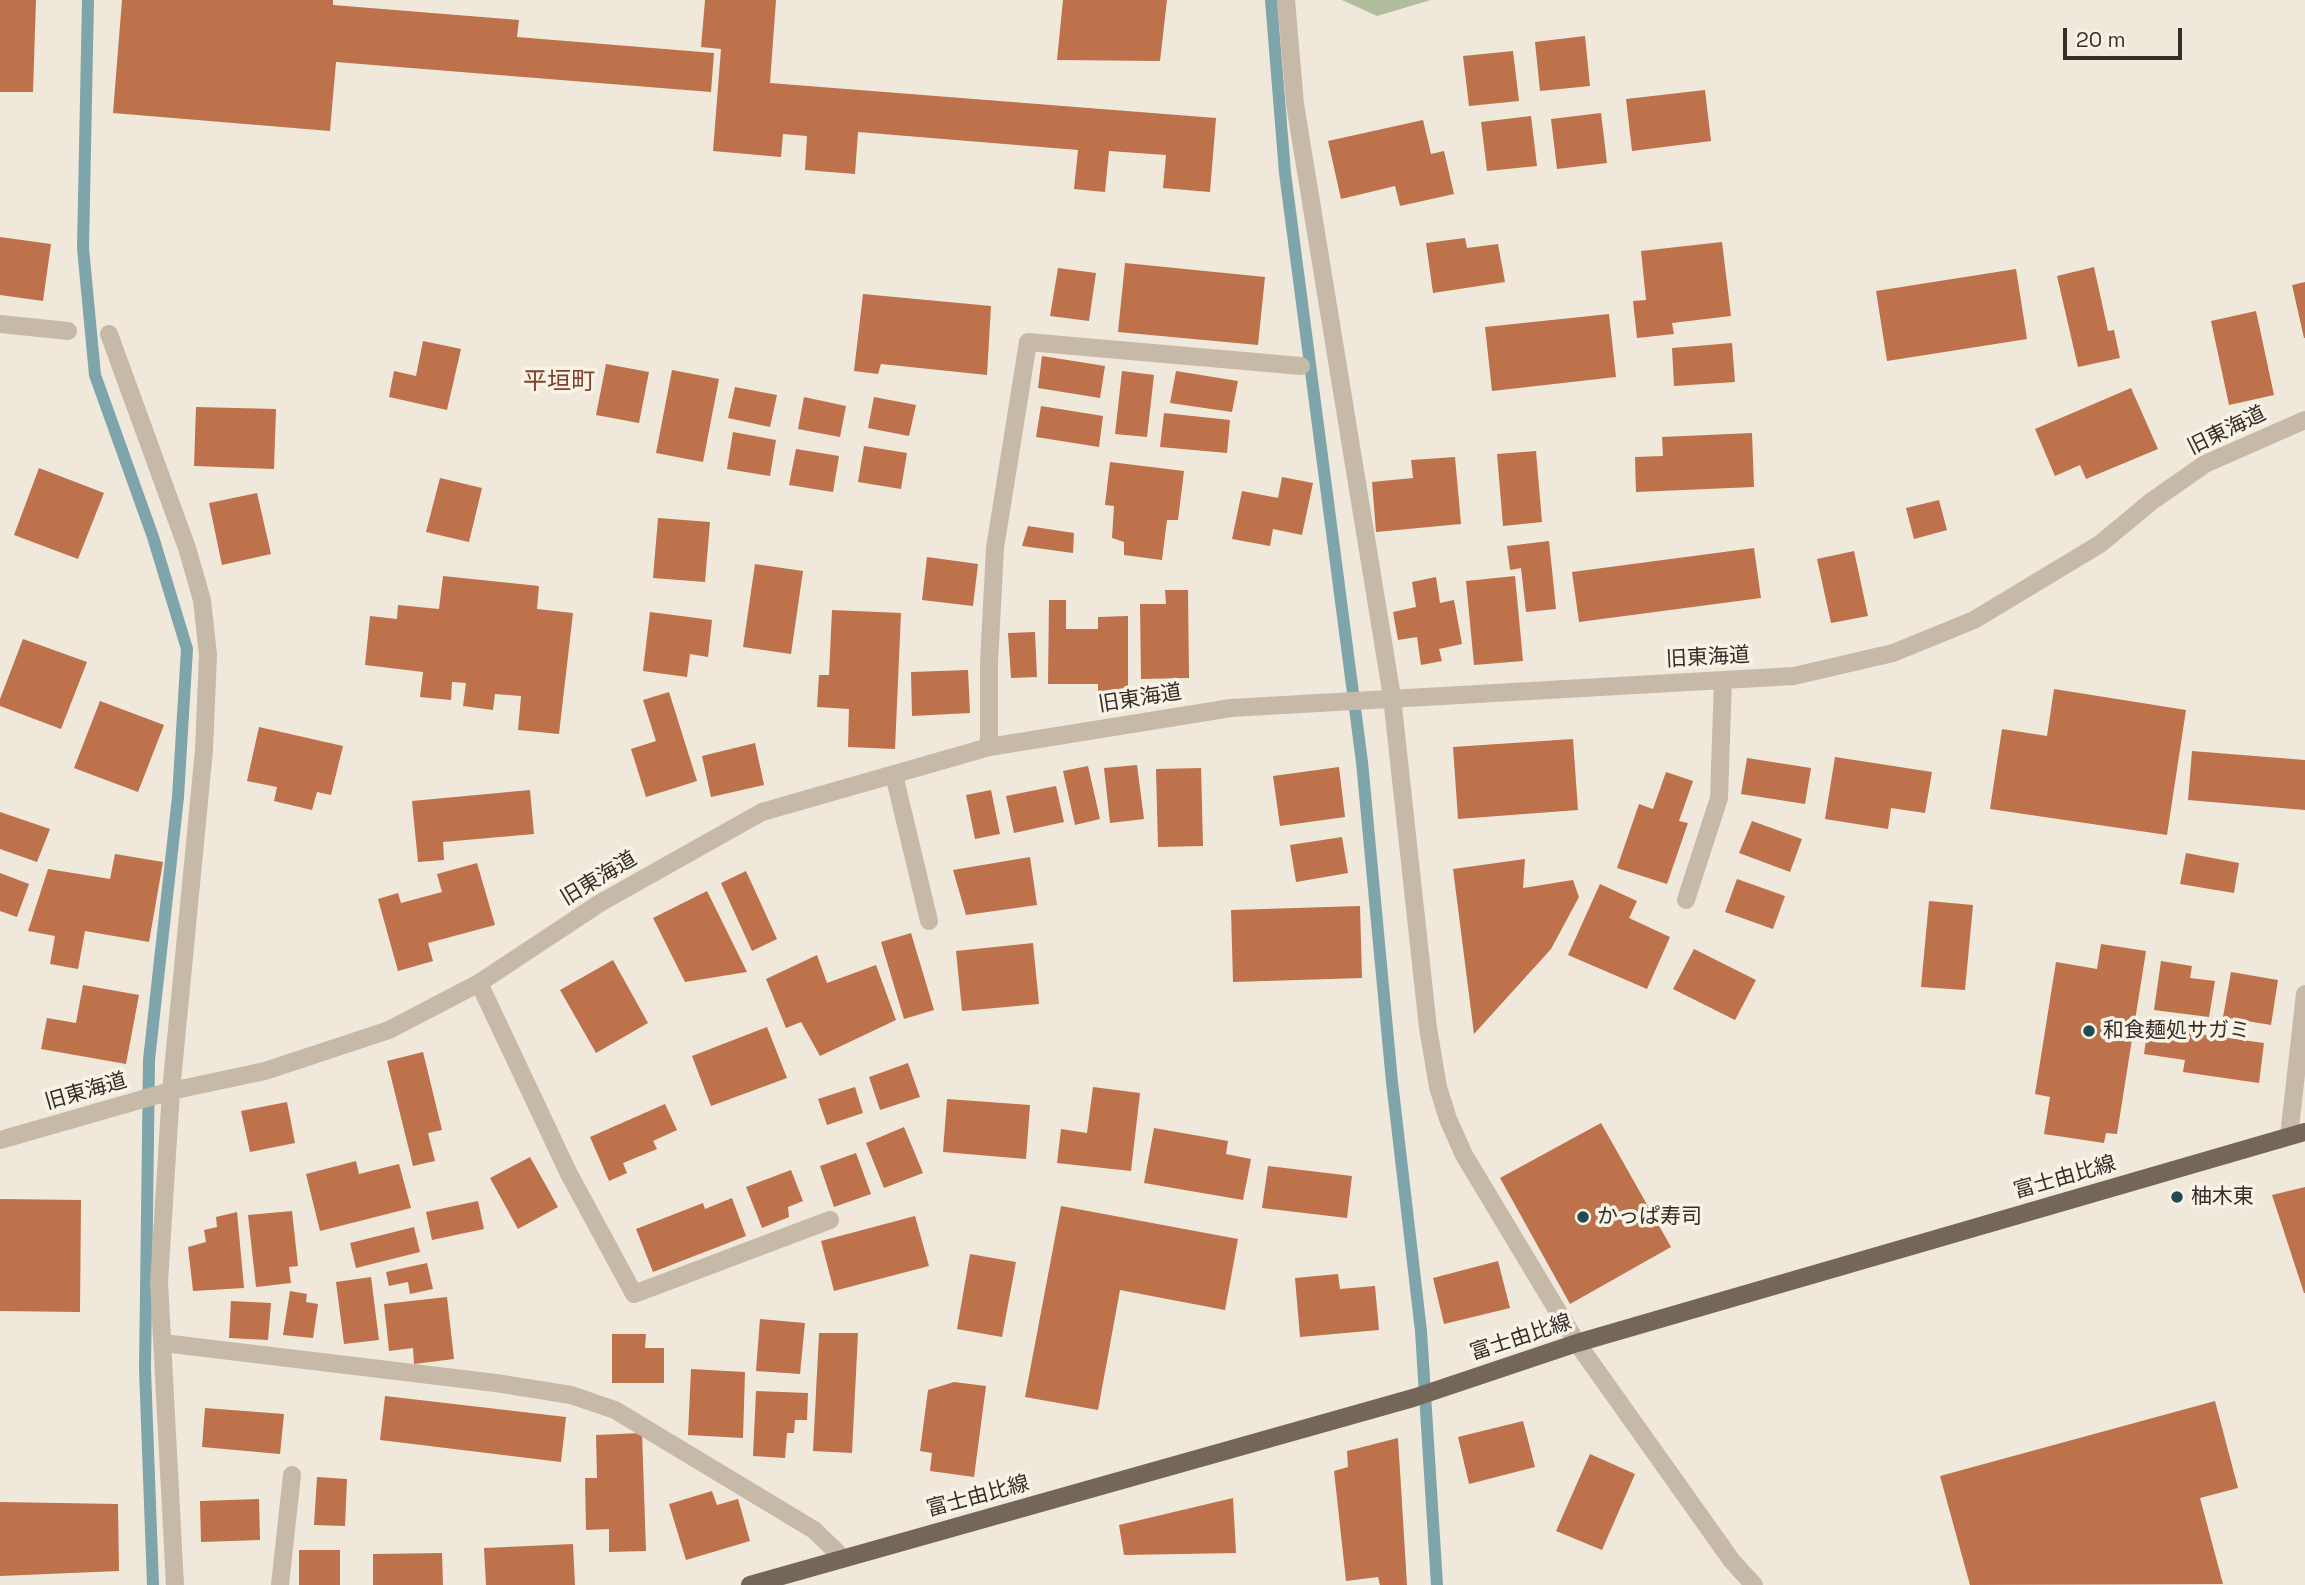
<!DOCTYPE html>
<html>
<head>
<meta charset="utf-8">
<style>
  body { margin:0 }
  #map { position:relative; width:2305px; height:1585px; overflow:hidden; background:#f0e8db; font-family:"Space Grotesk",sans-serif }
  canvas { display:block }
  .scale { position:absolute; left:2063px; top:28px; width:119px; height:32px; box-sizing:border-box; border:4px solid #342d28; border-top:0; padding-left:9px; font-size:21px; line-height:24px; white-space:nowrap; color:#342d28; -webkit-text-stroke:5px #f8f2e7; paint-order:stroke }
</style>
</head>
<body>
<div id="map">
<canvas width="2305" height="1585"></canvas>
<div class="scale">20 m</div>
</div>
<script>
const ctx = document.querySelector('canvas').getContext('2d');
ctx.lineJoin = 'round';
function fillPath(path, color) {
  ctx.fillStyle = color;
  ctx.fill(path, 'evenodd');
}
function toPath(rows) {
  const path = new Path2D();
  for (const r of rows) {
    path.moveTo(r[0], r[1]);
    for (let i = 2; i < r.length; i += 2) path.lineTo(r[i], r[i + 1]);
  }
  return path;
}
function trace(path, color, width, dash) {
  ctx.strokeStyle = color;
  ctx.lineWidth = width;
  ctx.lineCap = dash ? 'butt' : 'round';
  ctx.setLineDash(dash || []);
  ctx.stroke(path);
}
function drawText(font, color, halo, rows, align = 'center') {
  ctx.font = font + ' "Space Grotesk","Noto Sans JP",sans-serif';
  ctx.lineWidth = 7;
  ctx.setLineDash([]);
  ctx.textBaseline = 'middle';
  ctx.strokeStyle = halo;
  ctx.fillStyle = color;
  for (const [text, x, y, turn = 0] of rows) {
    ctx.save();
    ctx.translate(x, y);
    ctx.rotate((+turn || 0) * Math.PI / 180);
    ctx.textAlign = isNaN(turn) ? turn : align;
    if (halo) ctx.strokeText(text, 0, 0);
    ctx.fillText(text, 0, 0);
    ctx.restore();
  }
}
fillPath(toPath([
  [1342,0,1431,0,1377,16]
]), '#b0be9d');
trace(toPath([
  [88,0,83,248,95,375,153,537,187,649,178,797,149,1060,145,1369,153,1585],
  [1271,0,1285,173,1362,762,1392,1082,1421,1331,1437,1585]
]), '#7da5ab', 12);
fillPath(toPath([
  [0,0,36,0,33,92,0,92],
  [122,0,333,0,333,5,519,20,517,37,714,53,711,92,336,62,330,131,113,113],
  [705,0,776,0,770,83,1216,118,1210,192,1163,188,1166,155,1109,151,1105,192,1074,189,1078,150,858,132,855,174,805,170,807,136,783,134,781,157,713,151,721,49,701,47],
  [1063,0,1167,0,1160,61,1057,60],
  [1585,36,1590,86,1540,91,1535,42],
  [1513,51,1519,101,1469,106,1463,56],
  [1705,90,1711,141,1632,151,1626,99],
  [1601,113,1607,163,1557,169,1551,119],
  [1531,116,1537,166,1487,171,1481,122],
  [1423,120,1431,154,1444,151,1454,194,1400,206,1395,186,1341,199,1328,141],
  [0,237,51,244,43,301,0,295],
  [1465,238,1467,248,1498,244,1505,282,1433,293,1426,243],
  [1722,242,1731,316,1672,323,1674,334,1637,338,1633,301,1646,300,1641,251],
  [1125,263,1265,277,1258,345,1118,332],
  [2094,267,2108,331,2114,330,2120,358,2078,367,2057,276],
  [1058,268,1096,273,1089,321,1050,316],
  [2016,269,2027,339,1887,361,1876,291],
  [2305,282,2305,338,2304,338,2292,285],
  [863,294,991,306,987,375,881,364,878,374,854,371],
  [2256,311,2274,395,2229,405,2211,321],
  [1609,314,1616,377,1492,391,1485,327],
  [423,341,461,349,447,410,389,397,394,371,416,376],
  [1732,343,1735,382,1674,386,1672,348],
  [1042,356,1105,366,1100,398,1038,388],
  [606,364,649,372,639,423,596,415],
  [672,370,719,379,703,462,656,453],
  [1122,371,1154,375,1147,437,1115,434],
  [1176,371,1238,381,1232,412,1170,403],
  [735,387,777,395,770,427,728,418],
  [2131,388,2158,449,2086,479,2080,465,2055,476,2035,429],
  [804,397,846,406,840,437,798,429],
  [874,397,916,405,909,436,868,428],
  [1041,406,1103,416,1099,447,1036,437],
  [196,407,276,409,274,469,194,466],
  [1164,413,1230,420,1227,453,1160,447],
  [733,432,776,440,770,476,727,469],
  [1752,433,1754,487,1636,492,1635,457,1663,456,1662,437],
  [864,446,907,453,901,489,858,482],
  [796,449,839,456,833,492,789,485],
  [1536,451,1542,522,1503,526,1497,454],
  [1455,457,1461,524,1376,532,1372,482,1413,478,1411,460],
  [1110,462,1184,471,1178,520,1167,520,1162,560,1124,555,1124,542,1112,538,1114,506,1105,505],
  [39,468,104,493,78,559,14,535],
  [1282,477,1313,483,1302,535,1273,529,1270,546,1232,539,1242,491,1278,498],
  [440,478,482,488,469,542,426,532],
  [257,493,271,554,222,565,209,503],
  [1939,500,1947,530,1914,539,1906,508],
  [658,518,710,522,705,582,653,578],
  [1028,526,1074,533,1073,553,1022,546],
  [1549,541,1556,609,1526,612,1521,568,1510,570,1507,546],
  [1754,548,1761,598,1579,622,1572,572],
  [1854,551,1868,616,1831,623,1817,559],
  [927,557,978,564,973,606,922,600],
  [755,564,803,571,791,654,743,647],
  [443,576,539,586,537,609,573,613,559,734,518,730,521,696,495,694,493,710,463,706,466,683,452,682,451,700,420,697,423,672,365,665,370,616,397,619,398,605,439,609],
  [1515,576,1523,661,1474,665,1466,581],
  [1436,577,1440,603,1454,600,1462,644,1439,649,1442,661,1421,665,1417,637,1398,640,1393,612,1416,607,1412,582],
  [1165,590,1188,590,1189,678,1141,679,1140,604,1166,604],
  [1049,600,1066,600,1066,629,1098,629,1098,617,1128,616,1128,701,1098,701,1098,684,1048,684],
  [832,610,901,613,895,749,848,747,849,709,817,707,819,675,829,675],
  [650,612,712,620,708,657,690,654,687,677,643,671],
  [1035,632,1037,677,1011,678,1008,633],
  [23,639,87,662,61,729,0,706,0,699],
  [968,670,970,713,912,716,911,672],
  [2054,689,2186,710,2167,835,1990,809,2002,729,2047,736],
  [669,692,697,781,646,797,631,749,656,741,643,700],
  [100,701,164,725,138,792,74,768],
  [259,727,343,746,331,795,317,792,312,810,274,801,277,787,247,781],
  [1573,739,1578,810,1458,819,1453,747],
  [755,743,764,785,711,797,702,756],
  [2192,751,2305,760,2305,810,2188,800],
  [1835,757,1932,772,1925,813,1891,808,1888,829,1825,819],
  [1747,758,1811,768,1805,804,1741,794],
  [1137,765,1144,819,1110,823,1104,768],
  [1088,766,1100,819,1075,825,1063,771],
  [1339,767,1345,817,1280,826,1273,776],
  [1201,768,1203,846,1158,847,1156,769],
  [1666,772,1693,781,1679,821,1688,823,1667,884,1617,868,1639,804,1653,809],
  [1056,786,1064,822,1014,833,1006,796],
  [530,790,534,834,443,842,444,860,418,862,412,801],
  [991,790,1000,834,975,839,966,795],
  [0,812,50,829,37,862,0,849],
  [1752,821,1802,839,1790,872,1739,853],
  [1342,837,1348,873,1296,882,1290,845],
  [2186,853,2239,863,2234,893,2180,884],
  [115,854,163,862,149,942,85,931,78,969,50,964,55,936,28,931,48,869,110,879],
  [1030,857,1037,905,966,915,953,870],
  [1525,859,1523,888,1573,880,1579,897,1551,949,1474,1034,1453,869],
  [477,863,495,925,428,943,433,961,398,971,378,899,398,893,401,903,442,892,437,874],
  [746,871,777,939,752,951,721,883],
  [0,873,29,884,17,917,0,911],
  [1737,879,1785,896,1773,929,1725,912],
  [1600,884,1637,901,1629,918,1670,937,1647,989,1568,955],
  [707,891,747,972,685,982,653,918],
  [1929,901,1973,905,1965,990,1921,987],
  [1360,906,1362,978,1233,982,1231,910],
  [911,933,934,1010,904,1019,881,942],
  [1033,943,1039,1004,962,1011,956,951],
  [2101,944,2146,951,2117,1134,2106,1133,2104,1143,2044,1134,2050,1097,2035,1094,2056,962,2097,969],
  [1694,949,1756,980,1735,1020,1673,989],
  [817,955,827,983,876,965,896,1020,820,1056,801,1022,786,1028,766,979],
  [613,960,648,1023,596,1053,560,990],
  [2161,961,2192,966,2190,978,2215,981,2209,1017,2154,1010],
  [2231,972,2278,980,2271,1025,2223,1017],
  [83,985,139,995,126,1064,41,1049,47,1018,76,1023],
  [2149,1018,2202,1025,2200,1034,2264,1043,2259,1083,2183,1072,2185,1060,2144,1054],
  [767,1027,787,1078,711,1106,692,1056],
  [423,1052,442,1130,428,1133,435,1161,413,1166,387,1061],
  [908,1063,920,1097,880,1110,869,1077],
  [855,1087,863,1113,827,1125,818,1099],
  [1093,1087,1140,1093,1131,1171,1057,1163,1061,1129,1087,1133],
  [947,1099,1030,1105,1026,1159,943,1152],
  [287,1102,295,1143,250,1152,241,1111],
  [665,1104,677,1130,653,1141,657,1149,623,1163,627,1173,609,1181,590,1137],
  [1601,1123,1671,1247,1570,1304,1500,1178],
  [904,1127,923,1173,884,1188,866,1143],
  [1154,1128,1228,1141,1226,1154,1251,1159,1243,1200,1144,1183],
  [856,1153,871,1194,834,1207,820,1166],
  [530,1157,558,1207,518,1229,490,1178],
  [356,1161,359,1174,399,1164,411,1208,320,1231,306,1174],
  [1268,1166,1352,1176,1347,1218,1262,1208],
  [791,1170,803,1201,788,1207,789,1217,762,1228,746,1187],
  [2305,1187,2305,1293,2304,1293,2272,1195],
  [732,1198,746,1236,653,1272,636,1229,703,1203,705,1209],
  [0,1199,81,1200,80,1312,0,1311],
  [478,1201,484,1229,432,1240,426,1212],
  [1061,1206,1238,1239,1225,1310,1120,1290,1098,1410,1025,1397],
  [292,1211,298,1266,289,1267,291,1283,256,1287,248,1215],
  [237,1212,244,1288,193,1291,188,1247,206,1242,204,1230,217,1227,216,1217],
  [915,1216,929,1266,834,1291,821,1241],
  [414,1227,420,1252,356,1268,350,1243],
  [970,1254,1016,1262,1002,1337,957,1329],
  [1498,1261,1510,1308,1444,1324,1433,1278],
  [427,1263,433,1289,410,1294,408,1282,389,1286,386,1272],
  [1338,1274,1340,1289,1375,1286,1379,1330,1300,1337,1295,1278],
  [371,1277,379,1340,344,1344,336,1282],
  [290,1291,307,1294,306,1302,318,1304,313,1338,283,1335],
  [447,1297,454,1359,414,1364,413,1348,389,1351,384,1304],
  [231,1301,271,1303,268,1340,229,1338],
  [760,1319,805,1323,800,1374,756,1371],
  [819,1333,858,1333,852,1453,813,1451],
  [612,1334,646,1334,645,1348,664,1348,664,1383,612,1383],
  [691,1369,745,1372,743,1438,688,1435],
  [954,1382,986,1386,974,1477,930,1471,932,1453,920,1451,928,1390],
  [756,1391,808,1393,807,1420,795,1420,794,1433,787,1433,785,1458,753,1456],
  [385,1396,566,1417,561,1462,380,1440],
  [2215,1401,2238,1488,2200,1498,2223,1584,1970,1585,1940,1476],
  [205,1408,284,1414,280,1454,202,1447],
  [1523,1421,1535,1467,1469,1484,1458,1437],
  [642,1433,646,1551,609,1552,609,1529,586,1530,585,1478,597,1478,596,1435],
  [1398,1438,1407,1585,1380,1585,1378,1577,1346,1581,1334,1471,1348,1467,1347,1451],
  [1590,1454,1635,1474,1602,1550,1556,1531],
  [317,1477,347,1479,345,1526,314,1525],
  [712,1491,717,1505,738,1499,750,1541,686,1560,669,1504],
  [1233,1498,1236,1553,1124,1555,1119,1525],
  [259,1499,260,1540,201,1542,200,1501],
  [0,1502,118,1504,119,1571,0,1576],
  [573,1544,575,1585,486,1585,484,1548],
  [299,1550,340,1550,340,1585,299,1585],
  [442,1553,443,1585,373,1585,373,1554]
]), '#bd724c');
trace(toPath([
  [1286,0,1295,104,1392,697,1428,1028,1438,1087,1448,1119,1464,1155,1577,1343,1732,1561,1754,1585],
  [0,324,68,331],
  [109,334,187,548,202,600,208,655,204,750,171,1091,159,1282,175,1585],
  [989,747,989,662,995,548,1028,342,1301,366],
  [894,775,929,921],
  [1686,900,1719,798,1723,680],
  [479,983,569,1174,634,1294,830,1220],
  [2289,1136,2305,994],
  [0,1140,171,1091,265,1071,389,1030,479,983,600,903,762,812,989,747,1231,708,1794,676,1893,653,1974,620,2100,544,2152,501,2205,464,2305,420],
  [163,1343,496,1383,571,1395,615,1410,814,1530,843,1558],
  [280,1585,292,1475]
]), '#c7b9a8', 18);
trace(toPath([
  [750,1585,1413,1398,1577,1343,2305,1132]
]), '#75665a', 18);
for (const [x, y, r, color] of [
  [2089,1031,7,"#204b53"],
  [2177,1197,7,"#204b53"],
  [1583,1217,7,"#204b53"]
]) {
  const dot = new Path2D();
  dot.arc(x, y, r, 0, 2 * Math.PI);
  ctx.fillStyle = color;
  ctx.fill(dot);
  trace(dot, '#f8f2e7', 2.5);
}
drawText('21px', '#342d28', '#f8f2e7', [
  ["旧東海道",2227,431,-26],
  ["旧東海道",1708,658,-3],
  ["旧東海道",1140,699,-9],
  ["旧東海道",599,879,-31],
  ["旧東海道",86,1092,-16],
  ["富士由比線",2065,1178,-16],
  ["富士由比線",1521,1338,-18],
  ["富士由比線",978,1497,-15]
]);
drawText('21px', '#342d28', '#f8f2e7', [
  ["和食麺処サガミ",2103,1031],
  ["柚木東",2191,1197],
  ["かっぱ寿司",1597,1217]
], 'left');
drawText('24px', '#7d4327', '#f8f2e7', [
  ["平垣町",559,382]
]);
</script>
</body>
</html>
